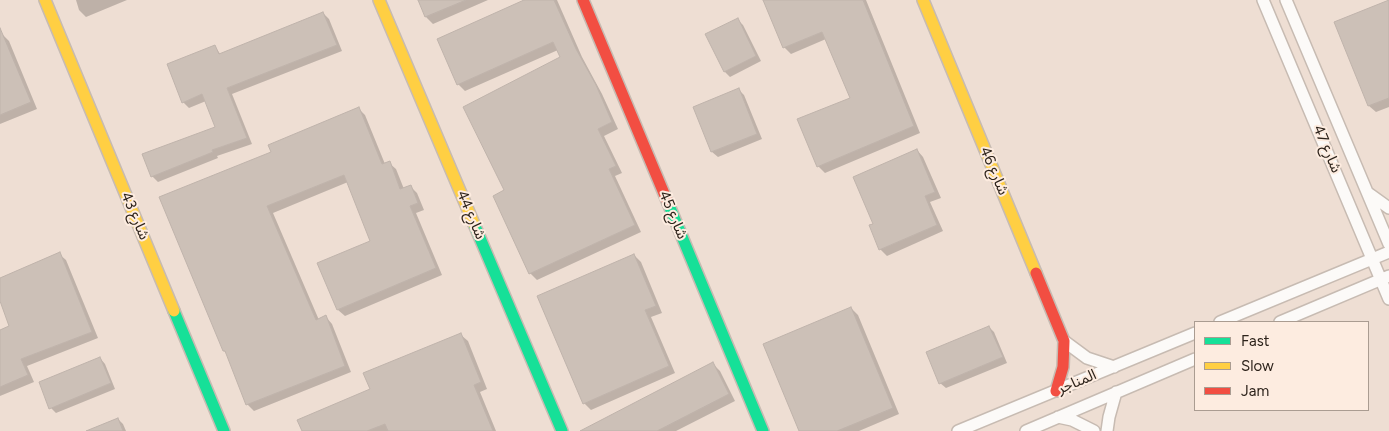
<!DOCTYPE html>
<html>
<head>
<meta charset="utf-8">
<style>
  body { margin:0 }
  #map { position:relative; width:1389px; height:431px; overflow:hidden; background:#eeded3; font-family:Figtree,sans-serif }
  canvas { display:block }
  .legend { position:absolute; left:1194px; top:321px; width:175px; height:90px; box-sizing:border-box; background:#fdece0; border:1px solid #aa9c91; margin:0; padding:6px 9px; list-style:none; font-size:15px; color:#2d231b }
  .legend li { display:flex; align-items:center; gap:10px; height:25px }
  .legend b { width:25px; border:1px solid #aa9c91 }
</style>
</head>
<body>
<div id="map">
<canvas width="1389" height="431"></canvas>
<ul class="legend">
<li><b style="height:6px;background:#16e098"></b>Fast</li>
<li><b style="height:6px;background:#ffcf43"></b>Slow</li>
<li><b style="height:6px;background:#f24e42"></b>Jam</li>
</ul>
</div>
<script>
const ctx = document.querySelector('canvas').getContext('2d');
ctx.lineJoin = 'round';
function fillPath(path, color) {
  ctx.fillStyle = color;
  ctx.fill(path, 'evenodd');
}
function toPath(rows) {
  const path = new Path2D();
  for (const r of rows) {
    path.moveTo(r[0], r[1]);
    for (let i = 2; i < r.length; i += 2) path.lineTo(r[i], r[i + 1]);
  }
  return path;
}
function trace(path, color, width, dash) {
  ctx.strokeStyle = color;
  ctx.lineWidth = width;
  ctx.lineCap = dash ? 'butt' : 'round';
  ctx.setLineDash(dash || []);
  ctx.stroke(path);
}
function drawText(font, color, halo, rows, align = 'center') {
  ctx.font = font + ' Figtree,"Noto Sans Arabic",sans-serif';
  ctx.lineWidth = 4;
  ctx.setLineDash([]);
  ctx.textBaseline = 'middle';
  ctx.strokeStyle = halo;
  ctx.fillStyle = color;
  for (const [text, x, y, turn = 0] of rows) {
    ctx.save();
    ctx.translate(x, y);
    ctx.rotate((+turn || 0) * Math.PI / 180);
    ctx.textAlign = isNaN(turn) ? turn : align;
    if (halo) ctx.strokeText(text, 0, 0);
    ctx.fillText(text, 0, 0);
    ctx.restore();
  }
}
fillPath(toPath([
  [76,0,127,0,86,17,79,10],
  [419,0,488,0,433,24,426,17],
  [527,0,557,0,582,57,602,94,618,129,604,136,622,173,615,176,641,232,537,280,530,273,505,191,562,58,558,50,465,91,458,84],
  [764,0,866,0,920,133,825,173,818,166,851,98,826,39,791,54,784,47],
  [1389,1,1389,107,1376,112,1369,106,1336,23],
  [323,13,329,19,342,51,232,94,252,144,217,156,218,158,158,182,152,176,216,128,206,101,189,108,183,102,215,47,221,55],
  [737,19,743,25,761,61,730,77,725,72,707,35],
  [2,34,9,41,37,109,0,124,0,35],
  [739,90,744,95,762,139,718,157,712,152,695,107],
  [359,109,365,115,385,164,389,163,396,169,404,189,410,186,417,193,424,210,416,213,442,275,345,316,338,310,319,264,372,241,348,182,273,213,319,320,326,317,332,324,351,372,254,411,247,404,228,354,224,351,272,153],
  [917,150,923,157,941,198,930,202,943,231,887,256,880,249],
  [59,254,66,260,98,338,27,366,34,382,0,396,0,331,11,327,0,298,0,279],
  [634,255,641,262,662,313,651,317,675,373,591,410,584,403],
  [851,308,858,315,899,414,859,431,801,431],
  [989,327,994,332,1007,363,946,388,940,383],
  [461,335,468,341,487,389,480,392,496,431,303,431],
  [100,358,105,364,115,389,56,413,51,408],
  [713,364,720,371,735,401,676,431,592,431],
  [118,419,123,424,126,431,88,431]
]), '#0003');
const building = toPath([
  [418,0,466,0,425,17,418,0],
  [524,0,554,0,576,49,596,85,612,122,598,129,616,166,609,169,635,225,529,274,493,196,504,190,463,107,560,57,553,42,457,85,437,39,524,0],
  [763,0,863,0,914,126,817,167,797,119,850,98,822,32,783,48,763,0],
  [1389,0,1389,98,1368,106,1334,22,1389,0],
  [323,12,337,45,227,88,247,138,212,150,213,152,151,177,142,154,215,127,202,94,182,103,167,64,215,45,219,54,323,12],
  [738,18,756,56,724,72,705,34,738,18],
  [0,28,31,102,0,115,0,28],
  [739,88,757,134,711,152,693,107,739,88],
  [359,107,382,164,390,161,400,189,411,185,418,203,410,206,436,268,337,310,317,263,370,241,344,175,267,206,316,320,326,315,345,366,246,405,225,351,223,351,159,197,271,152,268,145,359,107],
  [917,149,935,192,925,196,937,225,879,250,869,225,873,224,853,177,917,149],
  [60,252,92,332,21,359,28,375,0,387,0,330,9,326,0,301,0,278,60,252],
  [634,254,656,306,645,310,669,366,583,404,537,296,634,254],
  [851,307,893,408,837,431,799,431,763,344,851,307],
  [989,326,1003,357,939,384,926,352,989,326],
  [461,333,481,382,474,385,493,431,388,431,385,424,367,431,302,431,297,420,370,389,363,373,461,333],
  [100,357,111,383,49,409,39,382,100,357],
  [713,362,729,394,657,431,580,431,713,362],
  [118,418,123,431,86,431,118,418]
]);
fillPath(building, '#ccc0b7');
trace(building, '#bfb3ab', 1);
const street = toPath([
  [1263,0,1389,299],
  [1286,0,1389,244],
  [1368,193,1389,208],
  [1220,322,1389,252],
  [1280,322,1389,276],
  [1064,341,1087,358,1114,367],
  [1058,417,1072,420,1094,431],
  [958,431,1195,333],
  [1026,431,1195,359],
  [1107,431,1109,417,1116,392]
]);
const fast = toPath([
  [668,203,763,431],
  [474,224,562,431],
  [174,311,224,431]
]);
const slow = toPath([
  [45,0,174,311],
  [379,0,474,224],
  [923,0,1036,273]
]);
const jam = toPath([
  [583,0,668,203],
  [1036,273,1064,341,1063,367,1056,391]
]);
trace(street, '#c7bbb2', 14);
trace(fast, '#c7bbb2', 14);
trace(slow, '#c7bbb2', 14);
trace(jam, '#c7bbb2', 14);
trace(street, '#fcfaf8', 11);
trace(fast, '#16e098', 11);
trace(slow, '#ffcf43', 11);
trace(jam, '#f24e42', 11);
drawText('15px', '#2d231b', '#fdece0', [
  ["شارع 47",1327,149,67],
  ["شارع 46",994,171,67],
  ["شارع 44",471,215,67],
  ["شارع 45",673,215,67],
  ["شارع 43",135,216,67],
  ["المناجر",1077,382,-23]
]);
</script>
</body>
</html>
